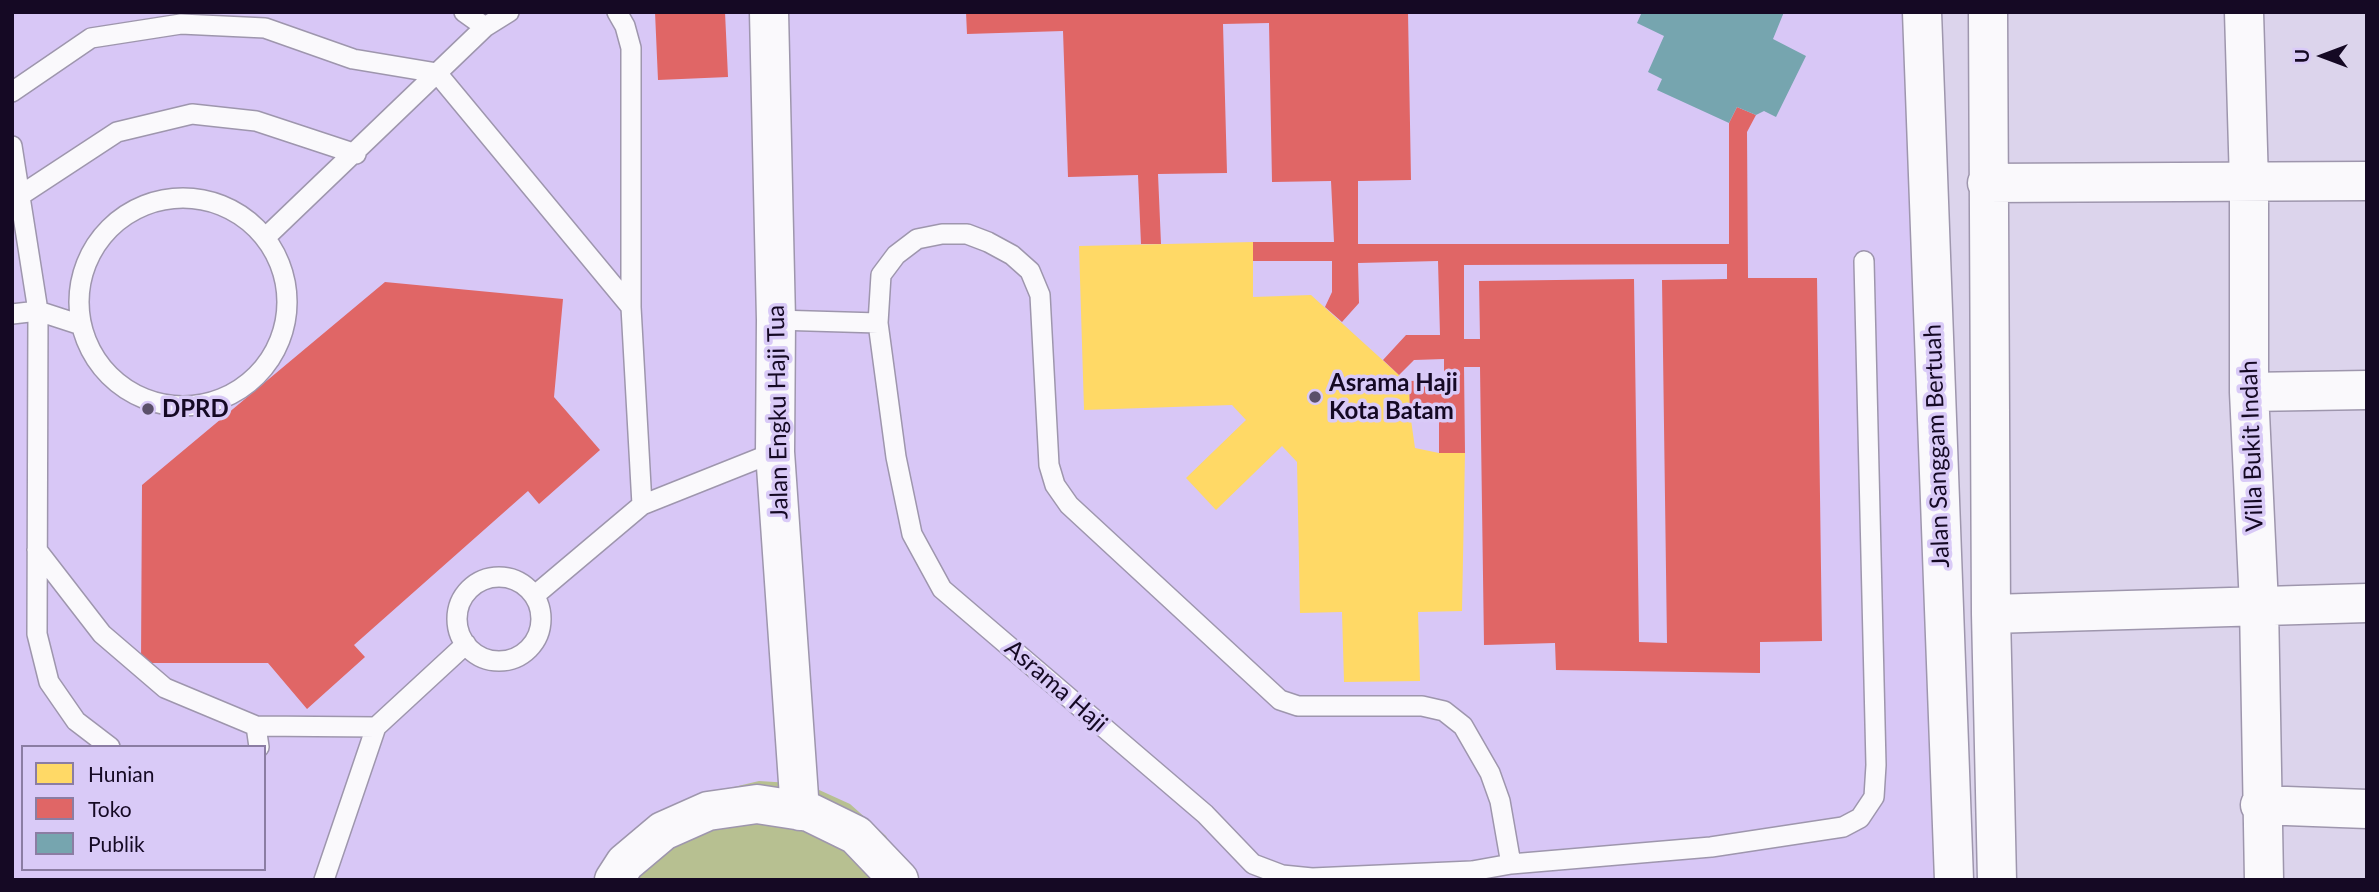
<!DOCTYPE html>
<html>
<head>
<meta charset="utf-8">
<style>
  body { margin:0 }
  #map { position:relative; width:2379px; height:892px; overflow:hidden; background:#dcd4ec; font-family:Lato,sans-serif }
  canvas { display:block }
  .frame { position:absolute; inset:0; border:14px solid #150924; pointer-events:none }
  .legend { position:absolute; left:21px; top:745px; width:245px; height:126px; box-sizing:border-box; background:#d9caf7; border:2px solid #8b7da3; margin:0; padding:9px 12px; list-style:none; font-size:21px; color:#150924 }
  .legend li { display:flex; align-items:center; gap:14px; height:35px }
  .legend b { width:35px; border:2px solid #8b7da3 }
  .north { position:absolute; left:2288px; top:21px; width:70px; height:70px; -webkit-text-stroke:5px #d9caf7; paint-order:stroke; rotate:270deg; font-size:19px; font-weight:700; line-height:28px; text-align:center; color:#150924 }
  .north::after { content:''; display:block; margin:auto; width:24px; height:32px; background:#150924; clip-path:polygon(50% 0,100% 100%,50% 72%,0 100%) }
</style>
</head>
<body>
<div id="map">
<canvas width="2379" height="892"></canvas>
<div class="frame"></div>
<ul class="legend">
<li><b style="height:19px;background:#ffd966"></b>Hunian</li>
<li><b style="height:19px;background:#e06666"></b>Toko</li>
<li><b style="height:19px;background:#76a5af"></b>Publik</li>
</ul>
<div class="north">U</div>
</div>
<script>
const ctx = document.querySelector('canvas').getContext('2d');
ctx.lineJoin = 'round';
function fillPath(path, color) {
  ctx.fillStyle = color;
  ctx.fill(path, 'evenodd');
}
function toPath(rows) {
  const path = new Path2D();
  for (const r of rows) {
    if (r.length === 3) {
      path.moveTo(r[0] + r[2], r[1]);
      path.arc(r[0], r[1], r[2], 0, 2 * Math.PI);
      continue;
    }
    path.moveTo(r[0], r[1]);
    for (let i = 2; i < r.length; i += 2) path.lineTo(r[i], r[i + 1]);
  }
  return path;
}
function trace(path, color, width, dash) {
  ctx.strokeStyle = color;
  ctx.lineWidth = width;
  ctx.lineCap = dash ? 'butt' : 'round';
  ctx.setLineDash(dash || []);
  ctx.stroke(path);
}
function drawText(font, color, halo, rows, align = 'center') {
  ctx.font = font + ' Lato,sans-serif';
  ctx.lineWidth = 7;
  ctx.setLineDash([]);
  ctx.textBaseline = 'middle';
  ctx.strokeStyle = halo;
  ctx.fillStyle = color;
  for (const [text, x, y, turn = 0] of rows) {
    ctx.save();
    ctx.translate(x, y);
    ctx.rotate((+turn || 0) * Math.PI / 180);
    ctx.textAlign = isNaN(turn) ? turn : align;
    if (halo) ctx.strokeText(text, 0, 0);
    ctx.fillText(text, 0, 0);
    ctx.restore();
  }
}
fillPath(toPath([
  [12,12,1922,12,1954,880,12,880],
  [23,747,264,747,264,869,23,869]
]), '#d8c7f6');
fillPath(toPath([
  [759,781,806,784,850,804,886,836,910,880,633,880,713,792]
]), '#b7c091');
fillPath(toPath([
  [1253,242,1253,297,1311,295,1399,375,1409,381,1410,413,1415,448,1439,453,1465,453,1462,611,1418,612,1420,681,1344,682,1342,612,1300,613,1297,462,1282,446,1216,510,1186,478,1246,420,1232,405,1084,410,1079,246]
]), '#ffd966');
fillPath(toPath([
  [655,12,725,12,728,77,658,80],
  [966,12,1408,12,1411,180,1358,181,1358,244,1729,244,1729,123,1737,107,1756,115,1747,132,1748,278,1817,278,1822,641,1760,642,1760,673,1556,670,1555,643,1484,645,1480,367,1464,367,1465,453,1439,453,1439,413,1410,413,1409,381,1444,380,1444,359,1414,360,1399,375,1383,360,1406,335,1440,335,1438,261,1358,263,1359,303,1342,322,1325,307,1332,292,1332,261,1253,261,1253,242,1334,242,1331,181,1272,182,1269,23,1223,24,1227,173,1158,174,1161,244,1141,244,1138,175,1068,177,1063,31,967,34],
  [1727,264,1727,279,1662,280,1667,643,1639,642,1634,279,1479,281,1480,339,1464,339,1464,265],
  [385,282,563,299,554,397,600,450,539,504,528,491,354,645,365,657,307,709,268,663,141,663,142,485]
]), '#e06666');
fillPath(toPath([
  [1642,12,1784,12,1773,39,1806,56,1776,117,1764,111,1756,115,1737,107,1729,123,1657,90,1662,79,1648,72,1664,36,1637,23]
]), '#76a5af');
const lane = toPath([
  [464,12,485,27],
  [617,12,625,26,631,48,631,307,642,505],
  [12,92,91,38,181,24,265,28,353,59,437,73,631,307],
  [12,146,38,311,37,634,49,682,76,721,110,747],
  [21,195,117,132,192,114,256,121,356,154],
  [183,302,104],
  [266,237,485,27,509,12],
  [12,314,38,311,81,325],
  [776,320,878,323],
  [37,550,102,634,165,688,256,726,376,727],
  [499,619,42],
  [534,596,642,505,775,452],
  [256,726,259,747],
  [1511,864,1500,801,1490,773,1463,726,1444,711,1422,706,1298,706,1280,700,1069,505,1055,485,1049,465,1040,295,1030,271,1012,255,988,242,967,234,942,234,917,239,896,255,881,275,878,323,896,457,912,534,942,589,1205,814,1253,864,1282,875,1312,878,1472,871,1511,864,1711,847,1843,827,1860,818,1874,797,1876,765,1864,261],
  [324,880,376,727,466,644]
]);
const street = toPath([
  [1988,12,1991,614,1997,880],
  [2244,12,2249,183,2249,392,2259,605,2264,880],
  [1987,183,2367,181],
  [2249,392,2367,390],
  [1991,614,2367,603],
  [2260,805,2367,809]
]);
const secondary = toPath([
  [769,12,776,320,775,452,800,811],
  [1922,12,1954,880],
  [614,880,625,863,663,831,708,811,757,804,809,812,856,835,899,880]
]);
trace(lane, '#9e96ad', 22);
trace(street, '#9e96ad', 41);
trace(secondary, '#9e96ad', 41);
trace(lane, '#faf9fc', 19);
trace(street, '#faf9fc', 38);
trace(secondary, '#faf9fc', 38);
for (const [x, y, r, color] of [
  [1315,397,7,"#5b506a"],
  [148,409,7,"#5b506a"]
]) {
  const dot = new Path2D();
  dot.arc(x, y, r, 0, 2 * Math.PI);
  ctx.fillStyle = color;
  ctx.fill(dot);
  trace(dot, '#d9caf7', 2.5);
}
drawText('bold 24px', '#150924', '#d9caf7', [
  ["Asrama Haji",1329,383],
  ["Kota Batam",1329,411],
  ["DPRD",162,409]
], 'left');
drawText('24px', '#150924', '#d9caf7', [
  ["Jalan Engku Haji Tua",778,412,-91],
  ["Jalan Sanggam Bertuah",1937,446,-92],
  ["Villa Bukit Indah",2252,446,-92],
  ["Asrama Haji",1056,686,41]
]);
</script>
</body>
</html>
